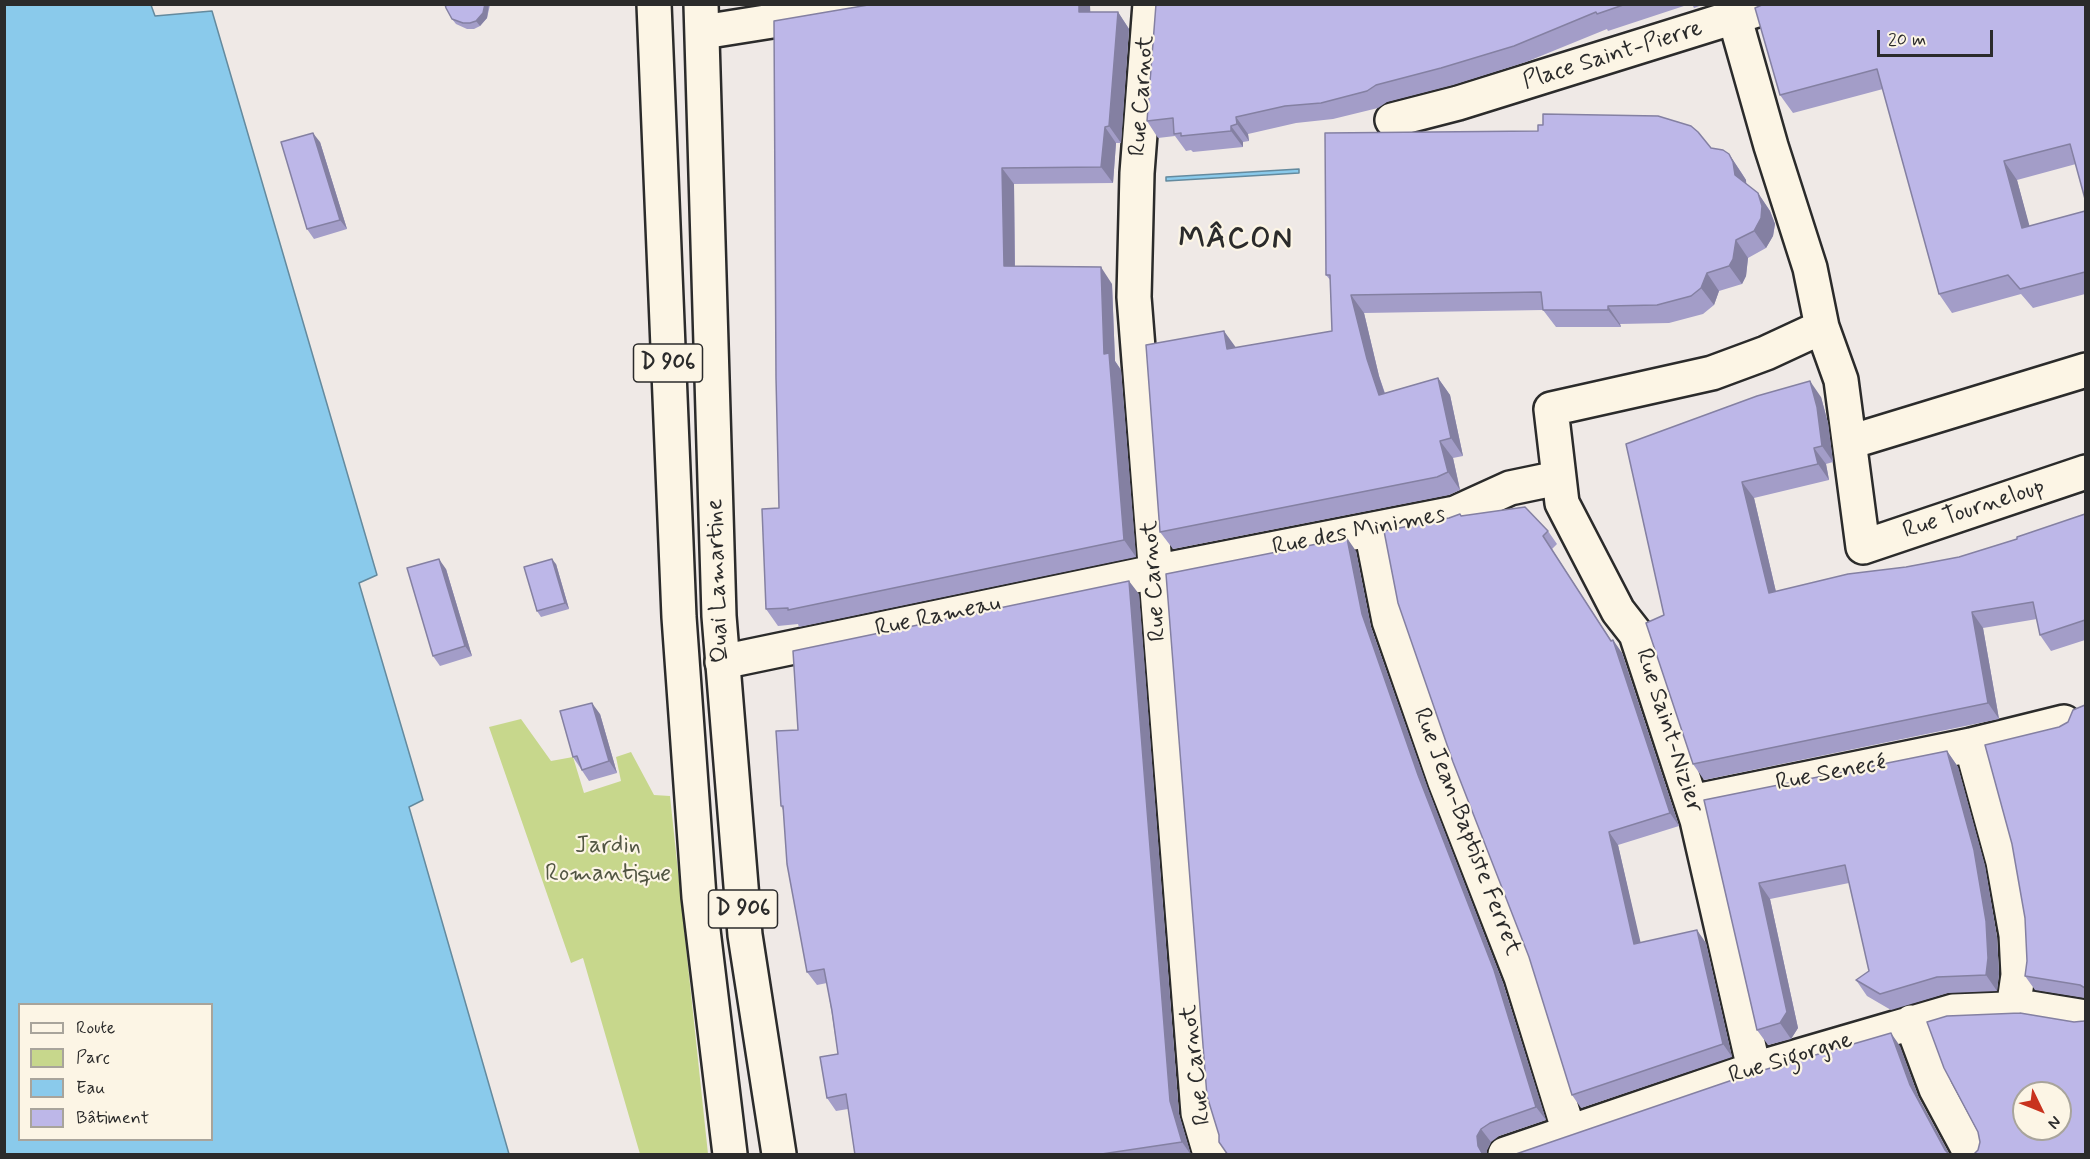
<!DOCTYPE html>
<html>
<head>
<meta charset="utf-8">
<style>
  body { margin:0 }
  #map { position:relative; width:2090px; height:1159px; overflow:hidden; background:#efe9e6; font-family:Mynerve,sans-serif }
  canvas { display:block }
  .frame { position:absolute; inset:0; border:6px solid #2b2b2b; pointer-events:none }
  .legend { position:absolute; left:18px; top:1003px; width:195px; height:138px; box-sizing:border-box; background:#fcf5e5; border:2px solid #a8a49b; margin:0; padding:8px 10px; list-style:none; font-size:18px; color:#2b2b2b }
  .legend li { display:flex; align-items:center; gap:12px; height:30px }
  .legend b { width:30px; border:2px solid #a8a49b }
  .north { position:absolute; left:2012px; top:1081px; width:60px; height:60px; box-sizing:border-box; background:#fcf5e5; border:2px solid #a8a49b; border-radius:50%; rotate:133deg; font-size:16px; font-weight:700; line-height:24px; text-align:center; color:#2b2b2b }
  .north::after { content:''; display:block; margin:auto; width:21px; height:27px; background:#c8321e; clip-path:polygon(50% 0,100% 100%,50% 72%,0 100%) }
  .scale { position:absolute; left:1877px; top:30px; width:116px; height:27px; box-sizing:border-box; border:3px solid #2b2b2b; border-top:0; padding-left:8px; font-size:18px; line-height:21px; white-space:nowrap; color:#2b2b2b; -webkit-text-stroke:4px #fcf5e5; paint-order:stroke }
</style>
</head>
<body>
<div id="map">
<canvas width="2090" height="1159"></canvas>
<div class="frame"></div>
<ul class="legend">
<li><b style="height:8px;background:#fcf5e5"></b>Route</li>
<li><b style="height:16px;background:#c7d78c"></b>Parc</li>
<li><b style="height:16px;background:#8acaeb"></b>Eau</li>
<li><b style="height:16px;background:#bdb7e8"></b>Bâtiment</li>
</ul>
<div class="north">N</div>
<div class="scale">20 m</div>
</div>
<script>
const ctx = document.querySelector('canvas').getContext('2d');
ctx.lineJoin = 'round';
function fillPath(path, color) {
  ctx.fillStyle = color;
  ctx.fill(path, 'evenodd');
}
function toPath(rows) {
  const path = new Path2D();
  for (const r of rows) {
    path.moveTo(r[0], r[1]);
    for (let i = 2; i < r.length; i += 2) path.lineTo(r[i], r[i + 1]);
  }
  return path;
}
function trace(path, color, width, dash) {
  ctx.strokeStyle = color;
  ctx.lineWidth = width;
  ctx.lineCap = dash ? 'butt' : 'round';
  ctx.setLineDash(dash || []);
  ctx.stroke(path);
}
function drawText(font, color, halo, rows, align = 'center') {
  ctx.font = font + ' Mynerve,sans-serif';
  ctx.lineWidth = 4.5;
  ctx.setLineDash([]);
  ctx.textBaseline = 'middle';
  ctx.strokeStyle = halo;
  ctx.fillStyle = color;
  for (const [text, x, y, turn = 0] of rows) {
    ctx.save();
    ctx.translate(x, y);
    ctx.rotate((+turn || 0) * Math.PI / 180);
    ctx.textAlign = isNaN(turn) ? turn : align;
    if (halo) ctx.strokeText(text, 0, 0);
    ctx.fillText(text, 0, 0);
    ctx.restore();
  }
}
fillPath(toPath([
  [521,719,551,761,573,757,584,793,621,781,616,757,631,752,654,795,670,796,708,1154,640,1154,583,958,571,963,489,727]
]), '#c7d78c');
const water = toPath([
  [5,4,151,5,155,16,212,11,377,575,359,583,423,800,409,807,509,1154,511,1154,5,1154,5,4],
  [20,1004,212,1004,212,1140,20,1140,20,1004],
  [1299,169,1299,173,1166,181,1166,177,1299,169]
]);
fillPath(water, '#8acaeb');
trace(water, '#648a9e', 1.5);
const minor = toPath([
  [1150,4,1137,173,1134,297,1198,1113,1210,1154],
  [1735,19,1771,146,1810,268,1822,327,1841,380,1863,547,2086,472],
  [703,32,879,4],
  [1392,120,1458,103,1776,4],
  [1850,442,2086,370],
  [1371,530,1389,621,1445,782,1521,977,1569,1132],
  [722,662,1154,572,1455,513,1510,488,1558,478],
  [1971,745,2064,722],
  [1691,802,1971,745,2003,862,2016,935,2018,975,2013,1009],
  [1911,1022,1936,1089,1971,1154],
  [1754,1069,1697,820,1636,634,1618,611,1562,503,1551,409,1712,373,1766,353,1822,327],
  [1505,1154,1754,1069,1953,1011,2031,1008,2086,1017]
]);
const major = toPath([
  [654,4,679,617,699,897,730,1154],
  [701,4,719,616,745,935,779,1154]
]);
trace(minor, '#2b2b2b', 38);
trace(major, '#2b2b2b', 38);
trace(minor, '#fcf5e5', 33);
trace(major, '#fcf5e5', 33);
fillPath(toPath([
  [874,4,1090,4,1090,12,1118,12,1129,29,1121,143,1116,143,1113,183,1014,184,1015,267,1112,284,1115,361,1121,370,1136,557,799,627,798,624,778,626,766,609,779,508,871,6],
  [1156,4,1690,4,1608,31,1607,29,1526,62,1453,85,1387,102,1378,108,1333,119,1296,123,1248,134,1249,141,1243,142,1243,147,1193,152,1191,150,1186,151,1175,136,1158,138,1147,121],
  [1692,4,1705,4,1694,8],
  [2085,4,2076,164,2017,180,2029,226,2085,211,2085,294,2033,308,2021,294,1952,313,1939,294,1883,89,1793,113,1780,95],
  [490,5,487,18,480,26,474,29,467,29,456,24,452,19],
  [320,142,347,229,314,239,307,229],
  [1711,148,1729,154,1741,172,1746,180,1746,184,1758,193,1770,211,1775,224,1773,236,1766,248,1748,258,1746,276,1742,284,1719,291,1714,305,1703,314,1669,323,1620,324,1621,327,1556,327,1543,310,1364,313,1379,376,1385,393,1438,378,1450,395,1463,456,1453,458,1460,490,1449,495,1173,549,1160,532,1332,331,1331,281,1326,275],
  [1821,397,1828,423,1833,462,1826,464,1829,480,1754,498,1776,592,1959,557,2017,539,2085,514,2085,640,2051,651,2040,635,2037,619,1983,628,1999,719,1704,780,1693,764,1664,615,1626,444],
  [1460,514,1462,516,1548,531,1557,544,1552,549,1611,641,1613,640,1622,653,1679,826,1618,845,1640,943,1706,943,1732,1057,1581,1108,1572,1095,1449,518],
  [1356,551,1371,627,1428,789,1503,983,1546,1120,1499,1136,1491,1142,1487,1150,1487,1155,1227,1155],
  [556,564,569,609,541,617,537,611],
  [446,569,472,656,440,666,433,656],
  [1139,594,1179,1114,1191,1155,855,1155,848,1109,836,1111,827,1098,838,1054,827,983,817,985,807,972,783,810,781,806,798,730],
  [2085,705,2085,998,2035,990,2025,976,2059,727,2068,722],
  [600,714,617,773,589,781,573,757],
  [1947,751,1958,767,1985,866,1997,937,1999,974,1997,991,1948,993,1891,1010,1867,996,1856,980,1869,971,1849,883,1770,899,1798,1028,1791,1039,1768,1045,1757,1030,1704,800]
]), '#a39dc8');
fillPath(toPath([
  [485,4,489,4,487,18,480,26,476,21],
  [1079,4,1090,4,1091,29,1079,12],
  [1118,12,1129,29,1121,143,1109,126],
  [1236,117,1248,134,1249,141,1237,124],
  [1231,126,1243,142,1243,147,1231,131],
  [1105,127,1116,143,1113,183,1101,167],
  [313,133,320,142,347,229,340,220],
  [1729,154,1746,180,1747,192,1735,175],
  [2004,161,2017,180,2035,246,2022,228],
  [1002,168,1014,184,1015,283,1004,266],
  [1758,193,1770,211,1775,224,1773,236,1766,248,1754,231],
  [1736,240,1748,258,1746,276,1742,284,1729,266],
  [1101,267,1112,284,1115,361,1121,370,1136,557,1124,540,1104,354],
  [1707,273,1719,291,1714,305,1701,288],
  [1351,295,1364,313,1379,376,1391,413,1379,395,1367,359],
  [1608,306,1620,324,1621,327,1608,310],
  [1224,331,1237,349,1227,349],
  [1438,378,1450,395,1463,456,1451,438],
  [1810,381,1821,397,1828,423,1833,462,1822,446],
  [1440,441,1453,458,1460,490,1448,472],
  [1814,448,1826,464,1829,480,1818,464],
  [1742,482,1754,498,1780,609,1769,593],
  [1543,536,1616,648,1613,640,1622,653,1679,826,1670,813],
  [1347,538,1356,551,1371,627,1428,789,1503,983,1546,1120,1536,1107,1418,775,1362,614],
  [439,559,446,569,472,656,465,646],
  [552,559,556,564,569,609,565,603],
  [1129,581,1139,594,1179,1114,1191,1155,1182,1142,1170,1101],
  [1972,612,1983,628,1999,719,1988,703],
  [592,703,600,714,617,773,609,761],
  [1947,751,1958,767,1985,866,1997,937,1999,974,1997,991,1986,975],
  [1609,832,1618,845,1644,957,1634,944],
  [1759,883,1770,899,1798,1028,1791,1039,1780,1023],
  [1697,930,1706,943,1732,1057,1723,1044],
  [1891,1033,1900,1046,1919,1098,1950,1155,1945,1150,1910,1085],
  [1481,1129,1491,1142,1487,1150,1487,1155,1483,1155,1478,1146,1477,1136]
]), '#8480a2');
const building = toPath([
  [445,4,485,4,483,13,476,21,470,23,463,23,452,19,446,8,445,4],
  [874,4,1079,4,1079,12,1118,12,1109,126,1105,127,1101,167,1002,168,1004,266,1101,267,1104,354,1109,353,1124,540,788,610,788,608,766,609,762,509,779,508,776,378,774,21,874,4],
  [1156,4,1626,4,1597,14,1596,12,1514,46,1441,68,1376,85,1367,91,1321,103,1285,106,1236,117,1237,124,1231,126,1231,131,1181,136,1181,133,1174,134,1173,118,1147,121,1156,4],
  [1764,4,2085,4,2085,199,2070,144,2004,161,2022,228,2085,211,2085,272,2020,289,2008,275,1939,294,1877,69,1780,95,1755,8,1764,4],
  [1543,114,1658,116,1691,126,1698,132,1711,148,1723,150,1729,154,1733,162,1735,175,1758,193,1762,206,1761,218,1754,231,1736,240,1733,259,1729,266,1707,273,1701,288,1691,296,1657,305,1608,306,1608,310,1543,310,1541,292,1351,295,1367,359,1379,395,1438,378,1451,438,1440,441,1448,472,1437,477,1160,532,1146,345,1224,331,1227,349,1332,331,1330,275,1326,275,1325,133,1538,131,1538,125,1543,125,1543,114],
  [313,133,340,220,307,229,281,142,313,133],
  [1810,381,1817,407,1822,446,1814,448,1818,464,1742,482,1769,593,1848,574,1906,567,1959,557,2017,539,2017,537,2085,514,2085,620,2040,635,2033,602,1972,612,1988,703,1693,764,1646,623,1664,615,1626,444,1757,396,1810,381],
  [1525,507,1548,531,1543,536,1611,641,1613,640,1670,813,1609,832,1634,944,1697,930,1723,1044,1572,1095,1529,957,1453,762,1398,603,1384,531,1449,518,1460,514,1461,516,1525,507],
  [1347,538,1362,614,1418,775,1494,970,1536,1107,1490,1123,1481,1129,1477,1136,1478,1146,1483,1155,1228,1155,1219,1142,1219,1135,1207,1096,1166,574,1347,538],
  [439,559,465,646,433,656,407,568,439,559],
  [552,559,565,603,537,611,524,567,552,559],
  [1129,581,1170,1101,1182,1142,1095,1155,855,1155,846,1094,827,1098,820,1057,838,1054,832,1011,824,969,807,972,787,864,783,806,781,806,776,731,798,730,793,651,1129,581],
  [592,703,609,761,582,770,577,756,573,757,560,711,592,703],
  [2085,705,2085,988,2080,985,2025,976,2027,961,2025,918,2012,844,1985,745,2059,727,2068,722,2073,710,2085,705],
  [1947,751,1974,850,1986,921,1988,958,1986,975,1937,977,1880,994,1856,980,1869,971,1845,865,1759,883,1787,1012,1780,1023,1757,1030,1704,800,1947,751],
  [2020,1013,2074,1022,2084,1021,2085,1020,2085,1155,1973,1155,1978,1150,1980,1142,1978,1132,1944,1068,1927,1022,1947,1016,2020,1013],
  [2024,1093,2060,1093,2060,1129,2024,1129,2024,1093],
  [1891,1033,1910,1085,1945,1150,1950,1155,1513,1155,1750,1074,1891,1033]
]);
fillPath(building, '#bdb7e8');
trace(building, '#8480a2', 1.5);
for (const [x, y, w] of [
  [668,363,69],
  [743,909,69]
]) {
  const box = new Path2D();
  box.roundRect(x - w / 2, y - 19, w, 38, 4.5);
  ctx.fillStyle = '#fcf5e5';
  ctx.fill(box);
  trace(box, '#2b2b2b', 1.5);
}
drawText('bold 22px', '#2b2b2b', null, [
  ["D 906",668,363],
  ["D 906",743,909]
]);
drawText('24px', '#2b2b2b', '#fcf5e5', [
  ["Place Saint-Pierre",1613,56,-17],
  ["Rue Carnot",1143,96,-86],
  ["Rue Tourneloup",1974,510,-18],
  ["Rue des Minimes",1359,532,-11],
  ["Quai Lamartine",719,581,-92],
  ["Rue Carnot",1155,581,-94],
  ["Rue Rameau",938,617,-12],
  ["Rue Saint-Nizier",1668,731,72],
  ["Rue Senecé",1831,774,-11],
  ["Rue Jean-Baptiste Ferret",1466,832,69],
  ["Rue Sigorgne",1791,1059,-17],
  ["Rue Carnot",1197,1065,-97]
]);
drawText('24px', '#525643', '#fcf5e5', [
  ["Jardin",608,847],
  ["Romantique",608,875]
]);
ctx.letterSpacing = '1.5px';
drawText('bold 30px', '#2b2b2b', '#fcf5e5', [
  ["MÂCON",1236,241]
]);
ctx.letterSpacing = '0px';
</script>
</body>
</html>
